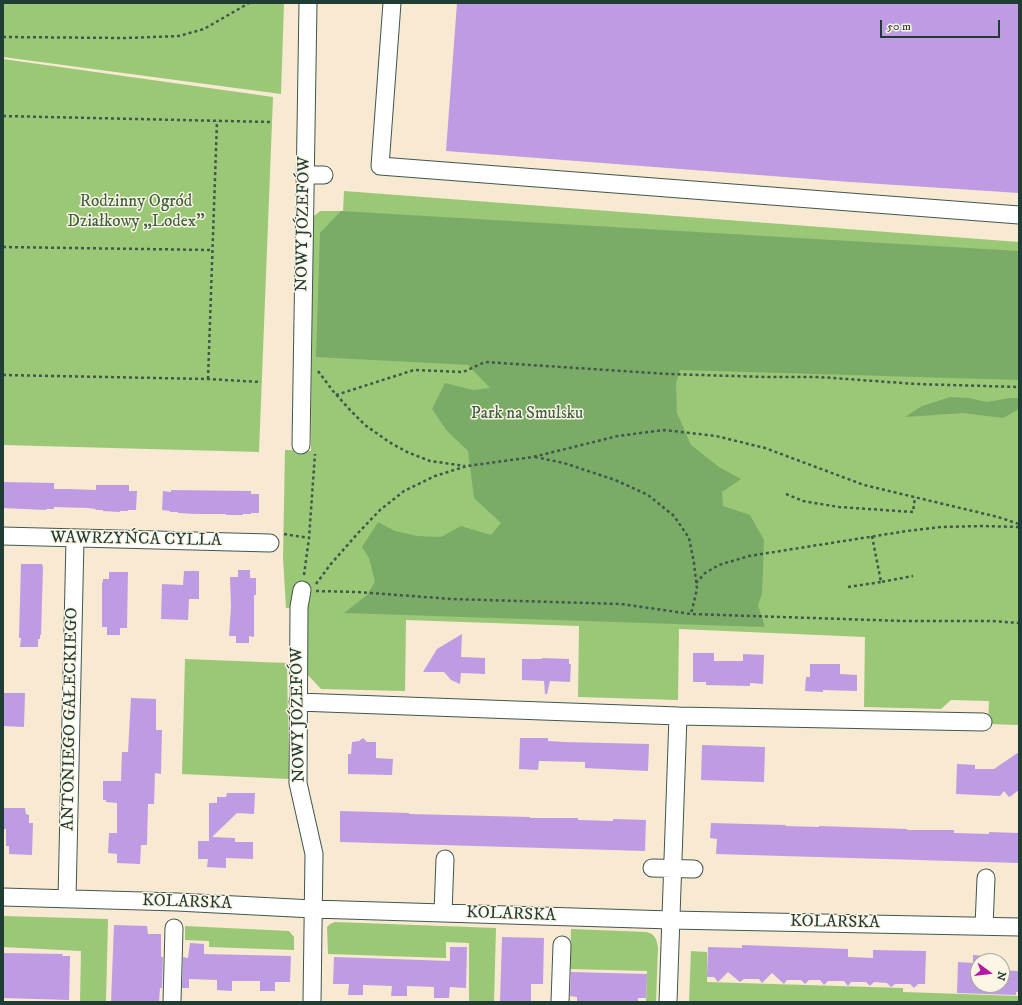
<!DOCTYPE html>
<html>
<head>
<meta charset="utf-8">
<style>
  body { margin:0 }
  #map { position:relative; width:1022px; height:1005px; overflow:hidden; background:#f8e9d2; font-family:"IM FELL DW Pica",serif }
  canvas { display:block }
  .frame { position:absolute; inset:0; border:4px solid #1f3d34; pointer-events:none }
  .north { position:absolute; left:970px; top:953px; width:40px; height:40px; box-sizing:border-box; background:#fcf5e5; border:1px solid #a4ab9e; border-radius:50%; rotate:105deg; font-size:11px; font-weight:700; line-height:16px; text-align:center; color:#1f3d34 }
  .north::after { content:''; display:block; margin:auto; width:14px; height:18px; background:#b5179e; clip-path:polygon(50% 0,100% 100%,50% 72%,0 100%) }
  .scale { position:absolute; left:880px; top:20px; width:120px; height:18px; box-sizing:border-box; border:2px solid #1f3d34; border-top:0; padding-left:5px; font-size:12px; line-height:14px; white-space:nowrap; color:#1f3d34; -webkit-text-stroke:3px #fcf5e5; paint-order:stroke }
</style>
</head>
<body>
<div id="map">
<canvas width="1022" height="1005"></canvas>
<div class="frame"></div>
<div class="north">N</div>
<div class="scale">50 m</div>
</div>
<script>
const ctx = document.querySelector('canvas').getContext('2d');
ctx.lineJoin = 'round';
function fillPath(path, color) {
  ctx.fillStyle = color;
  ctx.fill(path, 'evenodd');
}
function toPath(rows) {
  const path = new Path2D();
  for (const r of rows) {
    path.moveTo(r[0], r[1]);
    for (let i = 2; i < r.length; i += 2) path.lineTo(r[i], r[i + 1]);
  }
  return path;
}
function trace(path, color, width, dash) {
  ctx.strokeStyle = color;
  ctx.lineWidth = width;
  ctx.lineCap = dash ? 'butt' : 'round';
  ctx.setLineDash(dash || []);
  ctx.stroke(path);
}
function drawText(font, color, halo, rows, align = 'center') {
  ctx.font = font + ' "IM FELL DW Pica",serif';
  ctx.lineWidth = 3;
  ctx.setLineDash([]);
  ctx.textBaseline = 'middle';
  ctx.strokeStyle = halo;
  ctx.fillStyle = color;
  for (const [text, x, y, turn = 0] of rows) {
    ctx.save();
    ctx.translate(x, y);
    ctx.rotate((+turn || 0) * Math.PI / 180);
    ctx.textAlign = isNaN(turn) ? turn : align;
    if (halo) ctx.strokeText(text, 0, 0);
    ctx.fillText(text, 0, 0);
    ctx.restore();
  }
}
fillPath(toPath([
  [3,3,284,3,281,94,3,57],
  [3,59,273,97,259,452,3,445],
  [344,191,1019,242,1019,725,988,724,989,701,951,700,941,709,864,707,865,637,679,629,678,700,578,697,579,626,406,620,405,691,321,689,308,675,308,617,299,607,286,608,283,558,285,450,311,451,312,219,314,216,320,211,343,211],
  [185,659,287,663,289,779,182,774],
  [3,916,108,919,106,1002,80,1002,81,951,3,947],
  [335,922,496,928,494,1002,469,1002,469,943,446,942,446,958,328,954,327,927,330,924],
  [185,926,289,931,294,937,294,950,209,947,209,941,185,940],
  [571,929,647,932,652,934,656,939,658,947,656,1002,646,1002,647,971,570,969],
  [691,951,707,952,707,982,903,988,903,992,1019,996,1019,1002,689,1002]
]), '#9ac876');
fillPath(toPath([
  [341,211,1019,251,1019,380,680,370,676,383,677,413,691,445,719,467,741,479,722,492,723,506,750,515,764,540,762,594,758,605,765,627,344,613,367,595,375,582,369,558,362,547,378,522,395,531,417,536,441,537,461,526,491,535,501,523,474,498,468,451,447,431,432,409,445,383,473,390,490,388,468,365,316,357,320,233],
  [950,397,969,398,987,402,1010,398,1019,398,1019,409,1003,418,963,413,905,417,922,406]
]), '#7bac67');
fillPath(toPath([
  [457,3,1019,3,1019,193,850,182,446,151],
  [3,482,54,483,54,489,67,489,96,490,96,485,129,485,129,491,137,491,136,510,128,510,128,511,120,511,120,512,103,511,103,510,95,510,96,509,88,508,54,507,54,509,46,509,46,510,3,508],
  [171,490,251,491,251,494,259,494,259,513,251,513,251,514,243,514,243,515,226,515,226,514,195,514,178,513,178,512,170,512,170,511,162,510,163,491,171,492],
  [21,564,42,564,43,567,41,635,40,635,40,639,38,639,38,647,20,647,21,638,19,638],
  [238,570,250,570,250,578,256,578,256,595,254,595,254,637,249,636,249,643,236,643,236,636,229,636,231,607,230,577,238,577],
  [184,571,199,571,199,599,189,599,188,620,161,619,162,584,183,585],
  [109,572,128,572,127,628,120,628,120,635,107,635,107,627,102,627,102,582,103,582,103,579,109,579],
  [462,634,461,657,485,658,485,674,461,673,460,684,451,680,444,672,423,672,437,649],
  [693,653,714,653,714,661,743,661,743,654,764,655,763,684,750,683,750,686,706,685,706,682,693,682],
  [542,658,569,659,569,664,571,664,570,682,550,681,547,694,545,694,544,681,522,680,522,659,542,659],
  [810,664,840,664,840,674,857,675,857,691,823,690,823,692,805,691,806,677,810,677],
  [3,693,25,693,24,727,3,726],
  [131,698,156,699,156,730,162,730,161,774,155,773,154,804,148,804,147,845,141,845,140,864,117,863,117,854,108,853,109,833,117,833,117,803,106,802,106,800,103,800,103,781,121,781,122,752,128,752],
  [363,738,367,742,376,742,376,758,393,759,392,775,348,774,348,754,351,754,352,742,359,741],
  [520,738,548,738,548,741,564,742,649,744,648,771,585,768,585,762,539,761,538,770,519,769],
  [702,745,765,747,764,782,701,780],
  [1019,752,1019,790,1011,796,1009,797,1004,791,1000,796,956,794,957,764,975,765,975,769,994,769],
  [227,793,255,793,254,814,237,813,212,837,235,838,235,842,253,842,253,859,226,858,226,868,207,867,208,859,198,859,198,841,209,841,209,803,217,803,217,797,226,797],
  [3,808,25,808,26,814,29,815,29,823,33,823,32,855,9,854,9,846,6,846,6,829,3,829],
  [340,811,409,813,409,814,530,817,530,818,578,818,578,820,613,821,613,819,646,820,645,851,340,842],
  [711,823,786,825,785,826,819,827,819,826,907,829,907,830,954,830,954,833,989,834,989,832,1019,833,1019,863,716,854,717,839,710,838],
  [114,925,147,926,148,934,161,934,161,957,163,957,162,988,160,988,159,1002,111,1002],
  [502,937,544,938,543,984,531,984,531,1002,500,1002],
  [190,943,204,944,204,954,291,956,290,982,275,982,275,991,260,991,260,981,232,981,232,991,217,990,217,980,189,979,189,988,182,988,183,957,188,958],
  [742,945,848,949,848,957,873,958,873,950,926,951,925,984,918,984,914,988,910,984,895,984,891,987,887,983,874,982,870,986,866,982,851,982,848,986,844,981,828,981,824,985,820,980,809,980,805,984,801,980,787,980,784,984,772,973,762,983,759,979,744,979,740,982,728,972,718,982,714,977,707,977,708,947,742,948],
  [450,947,467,947,466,988,450,987,449,998,434,998,434,987,407,986,407,996,391,996,392,986,363,985,363,995,348,995,349,984,333,984,334,957,450,961],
  [3,953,63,954,62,956,70,956,69,1000,3,998],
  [973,955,989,956,989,961,978,961,978,985,1002,985,1002,970,1019,971,1019,992,1016,992,1016,995,957,993,958,962,973,963],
  [571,972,647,974,646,998,638,998,638,1001,634,1001,634,1002,577,1002,577,997,570,996]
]), '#bf9be4');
const minor = toPath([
  [392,3,380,166,1019,215],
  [305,175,324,175],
  [301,445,308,3],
  [3,536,270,543],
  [302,590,299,607,298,783,314,854,312,1002],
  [298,702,678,716,668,1002],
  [678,716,983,722],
  [652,868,694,869],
  [3,897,177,902,313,909,671,920,1019,927],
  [67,899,75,539],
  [443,913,445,859],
  [984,926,986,878],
  [172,1002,174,928],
  [560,1002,562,945]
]);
trace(minor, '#40574c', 19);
trace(toPath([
  [3,37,125,38,179,36,204,29,249,3],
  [3,116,270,122],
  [3,247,212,250],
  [318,371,333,391,350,410,365,425,389,442,407,452,430,461,465,466],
  [3,375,208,379,261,382],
  [208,379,217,121],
  [336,395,414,370,463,372,485,362,668,374,767,377,819,377,916,384,1019,387],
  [535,457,564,463,615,480,648,495,674,516,689,538,694,563,697,589,691,614],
  [786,494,803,501,839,507,913,512,915,497],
  [284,534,309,538],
  [872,536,881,582,913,576],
  [304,575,309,538,315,454],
  [696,583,705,573,719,565,749,556,907,531,941,527,983,526,1019,527],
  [316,584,330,565,359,532,380,510,404,491,435,476,467,466,533,457,618,436,664,430,716,436,765,448,864,485,998,517,1019,524],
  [848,587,881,582],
  [316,591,357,592,452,599,621,604,691,614,903,621,992,621,1019,623]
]), '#40574c', 2.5, [3, 3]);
trace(minor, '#fff', 17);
drawText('17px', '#3e6044', '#fcf5e5', [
  ["Rodzinny Ogród",136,202],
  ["Działkowy „Lodex”",136,222],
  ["Park na Smulsku",527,414]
]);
drawText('17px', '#1f3d34', '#fcf5e5', [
  ["NOWY JÓZEFÓW",304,224,-89],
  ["WAWRZYŃCA CYLLA",136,540,1],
  ["NOWY JÓZEFÓW",299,715,-91],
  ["ANTONIEGO GAŁECKIEGO",71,719,-89],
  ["KOLARSKA",187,903,2],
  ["KOLARSKA",511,915,2],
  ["KOLARSKA",835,923,1]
]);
</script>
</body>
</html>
